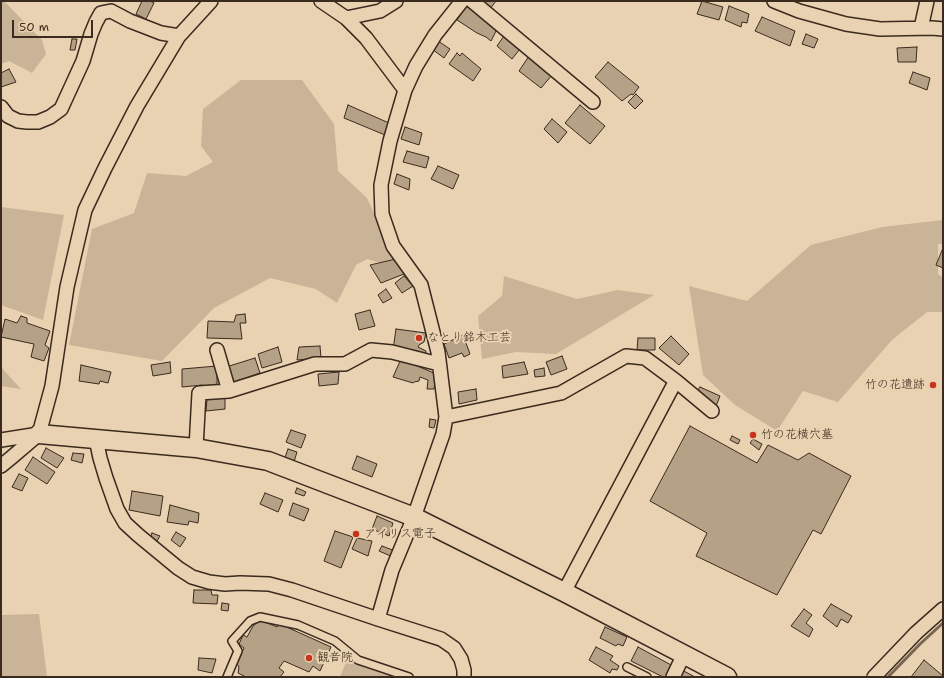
<!DOCTYPE html>
<html>
<head>
<meta charset="utf-8">
<style>
  body { margin:0 }
  #map { position:relative; width:944px; height:678px; overflow:hidden; background:#e8d2b1; font-family:"Shantell Sans",sans-serif }
  canvas { display:block }
  .frame { position:absolute; inset:0; border:2px solid #3b2a1e; pointer-events:none }
  .scale { position:absolute; left:12px; top:20px; width:81px; height:18px; box-sizing:border-box; border:2px solid #3b2a1e; border-top:0; padding-left:5px; font-size:12px; line-height:14px; white-space:nowrap; color:#3b2a1e; -webkit-text-stroke:3px #e8d2b1; paint-order:stroke }
</style>
</head>
<body>
<div id="map">
<canvas width="944" height="678"></canvas>
<div class="frame"></div>
<div class="scale">50 m</div>
</div>
<script>
const ctx = document.querySelector('canvas').getContext('2d');
ctx.lineJoin = 'round';
function fillPath(path, color) {
  ctx.fillStyle = color;
  ctx.fill(path, 'evenodd');
}
function toPath(rows) {
  const path = new Path2D();
  for (const r of rows) {
    path.moveTo(r[0], r[1]);
    for (let i = 2; i < r.length; i += 2) path.lineTo(r[i], r[i + 1]);
  }
  return path;
}
function trace(path, color, width, dash) {
  ctx.strokeStyle = color;
  ctx.lineWidth = width;
  ctx.lineCap = dash ? 'butt' : 'round';
  ctx.setLineDash(dash || []);
  ctx.stroke(path);
}
function drawText(font, color, halo, rows, align = 'center') {
  ctx.font = font + ' "Shantell Sans","Klee One",sans-serif';
  ctx.lineWidth = 4;
  ctx.setLineDash([]);
  ctx.textBaseline = 'middle';
  ctx.strokeStyle = halo;
  ctx.fillStyle = color;
  for (const [text, x, y, turn = 0] of rows) {
    ctx.save();
    ctx.translate(x, y);
    ctx.rotate((+turn || 0) * Math.PI / 180);
    ctx.textAlign = isNaN(turn) ? turn : align;
    if (halo) ctx.strokeText(text, 0, 0);
    ctx.fillText(text, 0, 0);
    ctx.restore();
  }
}
fillPath(toPath([
  [1,1,4,1,42,40,46,54,32,73,9,61,1,64],
  [241,80,302,80,334,124,338,171,367,198,394,256,387,265,367,259,356,265,337,303,316,289,270,278,214,308,162,361,69,345,92,229,134,213,147,173,186,176,213,162,201,146,203,109],
  [1,207,64,215,43,320,1,305],
  [943,220,943,244,938,244,938,274,943,278,943,312,927,312,892,340,838,402,803,391,777,431,735,405,703,375,689,286,747,301,811,245,882,227],
  [504,276,577,299,618,290,654,295,556,354,516,352,482,359,478,316,502,296],
  [1,367,21,389,1,386],
  [39,614,47,677,1,677,1,615],
  [347,660,396,677,340,677]
]), '#c9b497');
trace(toPath([
  [888,677,920,644,943,623]
]), '#786652', 3);
const building = toPath([
  [142,1,150,1,154,3,146,19,136,14,142,1],
  [480,1,496,1,490,9,480,1],
  [702,1,723,7,719,20,697,14,702,1],
  [467,5,497,29,491,41,486,37,477,33,457,20,467,5],
  [729,6,749,14,747,23,742,22,741,27,725,20,729,6],
  [762,17,795,31,790,46,755,31,762,17],
  [806,34,818,39,814,48,802,44,806,34],
  [504,36,520,49,512,59,497,46,504,36],
  [72,39,77,39,75,50,70,50,72,39],
  [438,41,450,49,444,58,432,49,438,41],
  [917,47,916,62,898,62,897,48,917,47],
  [457,53,460,56,462,53,481,69,473,81,449,64,457,53],
  [529,56,552,75,541,88,519,71,529,56],
  [608,62,639,87,633,95,631,94,622,101,595,77,608,62],
  [9,69,16,82,1,87,1,73,9,69],
  [913,72,930,78,927,90,909,83,913,72],
  [636,94,643,101,635,109,628,102,636,94],
  [348,105,389,123,385,135,344,118,348,105],
  [580,105,605,126,590,144,565,123,580,105],
  [552,119,567,132,558,143,544,129,552,119],
  [405,127,422,133,419,145,401,139,405,127],
  [407,151,429,157,426,168,403,162,407,151],
  [438,166,459,175,453,189,431,179,438,166],
  [397,174,410,179,409,190,394,184,397,174],
  [943,248,943,268,936,265,943,248],
  [396,259,404,274,381,283,370,265,396,259],
  [404,276,413,286,402,293,395,283,404,276],
  [386,289,392,298,383,303,378,295,386,289],
  [370,310,375,326,359,330,355,314,370,310],
  [245,314,246,323,240,323,242,339,207,338,208,321,234,322,236,315,245,314],
  [21,316,27,318,27,323,50,331,45,345,49,348,44,361,31,357,34,344,1,337,5,319,17,323,21,316],
  [396,329,426,333,424,342,419,345,418,347,426,351,425,358,393,350,396,329],
  [463,335,470,354,464,357,462,353,449,358,444,344,463,335],
  [671,336,689,354,679,365,659,348,671,336],
  [638,338,655,338,655,350,637,350,638,338],
  [320,346,321,358,297,360,299,347,320,346],
  [278,347,282,362,262,368,258,354,278,347],
  [562,356,567,369,551,375,546,362,562,356],
  [255,358,260,373,231,383,226,367,255,358],
  [401,359,436,374,434,389,427,389,428,380,420,377,419,381,414,382,413,383,393,377,401,359],
  [170,362,171,373,153,376,151,365,170,362],
  [524,362,528,374,503,378,502,366,524,362],
  [81,365,111,372,108,383,100,381,99,384,79,381,81,365],
  [217,366,217,389,207,390,203,385,182,387,182,369,217,366],
  [544,368,545,376,535,377,534,370,544,368],
  [339,372,338,384,319,386,318,374,339,372],
  [700,387,720,396,716,406,695,394,700,387],
  [476,389,477,400,459,404,458,392,476,389],
  [225,397,225,409,206,411,207,399,225,397],
  [430,419,436,420,434,428,429,427,430,419],
  [690,426,757,463,768,445,798,460,809,453,851,476,821,534,813,530,777,595,696,556,707,533,650,501,690,426],
  [291,430,306,435,301,448,286,442,291,430],
  [732,436,740,440,738,444,730,440,732,436],
  [753,439,762,444,759,450,750,443,753,439],
  [46,448,64,458,57,468,41,458,46,448],
  [288,449,297,452,293,465,284,460,288,449],
  [73,453,84,454,82,463,71,460,73,453],
  [357,456,377,464,372,477,352,469,357,456],
  [33,457,55,472,47,484,25,470,33,457],
  [19,474,28,478,22,491,12,487,19,474],
  [297,488,306,492,304,496,295,493,297,488],
  [132,491,163,496,160,516,129,510,132,491],
  [265,493,283,500,278,512,260,504,265,493],
  [293,503,309,509,304,521,289,515,293,503],
  [170,505,199,513,198,523,189,521,188,525,167,522,170,505],
  [377,516,393,523,389,536,372,529,377,516],
  [335,531,353,537,341,568,324,561,335,531],
  [176,532,186,538,180,547,171,540,176,532],
  [152,533,160,536,157,541,150,538,152,533],
  [357,538,372,541,368,556,352,549,357,538],
  [382,546,395,551,393,557,379,551,382,546],
  [194,590,211,590,212,595,218,595,217,604,193,603,194,590],
  [222,603,229,604,228,611,221,610,222,603],
  [831,604,852,616,848,623,841,619,837,627,823,616,831,604],
  [804,609,812,615,806,623,813,629,809,637,791,626,804,609],
  [260,620,277,627,280,624,331,647,320,671,313,666,309,672,284,661,279,668,284,672,280,677,246,677,238,673,239,667,237,664,244,648,239,644,243,635,247,637,253,626,260,620],
  [605,627,627,637,623,646,618,644,616,646,600,638,605,627],
  [596,647,613,656,610,660,619,666,617,670,612,669,610,673,589,660,596,647],
  [638,647,673,666,668,677,663,677,631,661,638,647],
  [199,658,216,659,212,673,198,670,199,658],
  [924,660,943,676,943,677,911,677,924,660],
  [682,670,695,677,678,677,682,670]
]);
fillPath(building, '#b4a186');
trace(building, '#3b2a1e', 1);
const lane = toPath([
  [627,667,647,677],
  [227,677,238,651,232,641,250,621,260,617,298,625,335,641,358,660,409,677]
]);
const street = toPath([
  [321,1,346,18,366,38,405,90],
  [472,1,593,102],
  [774,1,799,11,846,24,880,29,932,28,943,29],
  [346,18,380,11,396,1],
  [921,28,927,1],
  [1,107,8,116,18,121,27,122,38,122,50,117,61,109,83,61,91,34,96,22,101,13,111,11,130,21,161,33,179,36],
  [217,350,229,391],
  [446,417,561,393,626,356,645,358,676,381,712,411],
  [96,439,100,458,106,478,117,509,125,523,138,535,178,568,192,577,209,582,225,584,240,583,269,584,292,590,378,619,441,639,454,648,461,659,464,670,464,677],
  [1,440,39,434],
  [196,448,199,393,229,391,315,364,345,364,371,350,392,352,439,364],
  [1,466,12,457,39,434,52,386,67,287,85,210,105,168,137,106,179,36,211,1],
  [564,592,673,386,676,381],
  [378,619,392,570,414,517,443,434,446,417,438,352,421,285,393,246,382,214,381,185,390,141,405,90,416,66,435,35,462,1],
  [673,677,684,654],
  [874,677,916,633,943,609]
]);
const secondary = toPath([
  [39,434,196,448,268,461,414,517,564,592,727,677]
]);
trace(lane, '#3b2a1e', 10);
trace(street, '#3b2a1e', 16);
trace(secondary, '#3b2a1e', 21);
trace(lane, '#e8d2b1', 7);
trace(street, '#e8d2b1', 13);
trace(secondary, '#e8d2b1', 18);
for (const [x, y, r, color] of [
  [419,338,4,"#c8321e"],
  [933,385,4,"#c8321e"],
  [753,435,4,"#c8321e"],
  [356,534,4,"#c8321e"],
  [309,658,4,"#c8321e"]
]) {
  const dot = new Path2D();
  dot.arc(x, y, r, 0, 2 * Math.PI);
  ctx.fillStyle = color;
  ctx.fill(dot);
  trace(dot, '#e8d2b1', 1.5);
}
drawText('12px', '#3b2a1e', '#e8d2b1', [
  ["なとり銘木工芸",427,338],
  ["竹の花遺跡",925,385,"right"],
  ["竹の花横穴墓",761,435],
  ["アイリス電子",364,534],
  ["観音院",317,658]
], 'left');
</script>
</body>
</html>
